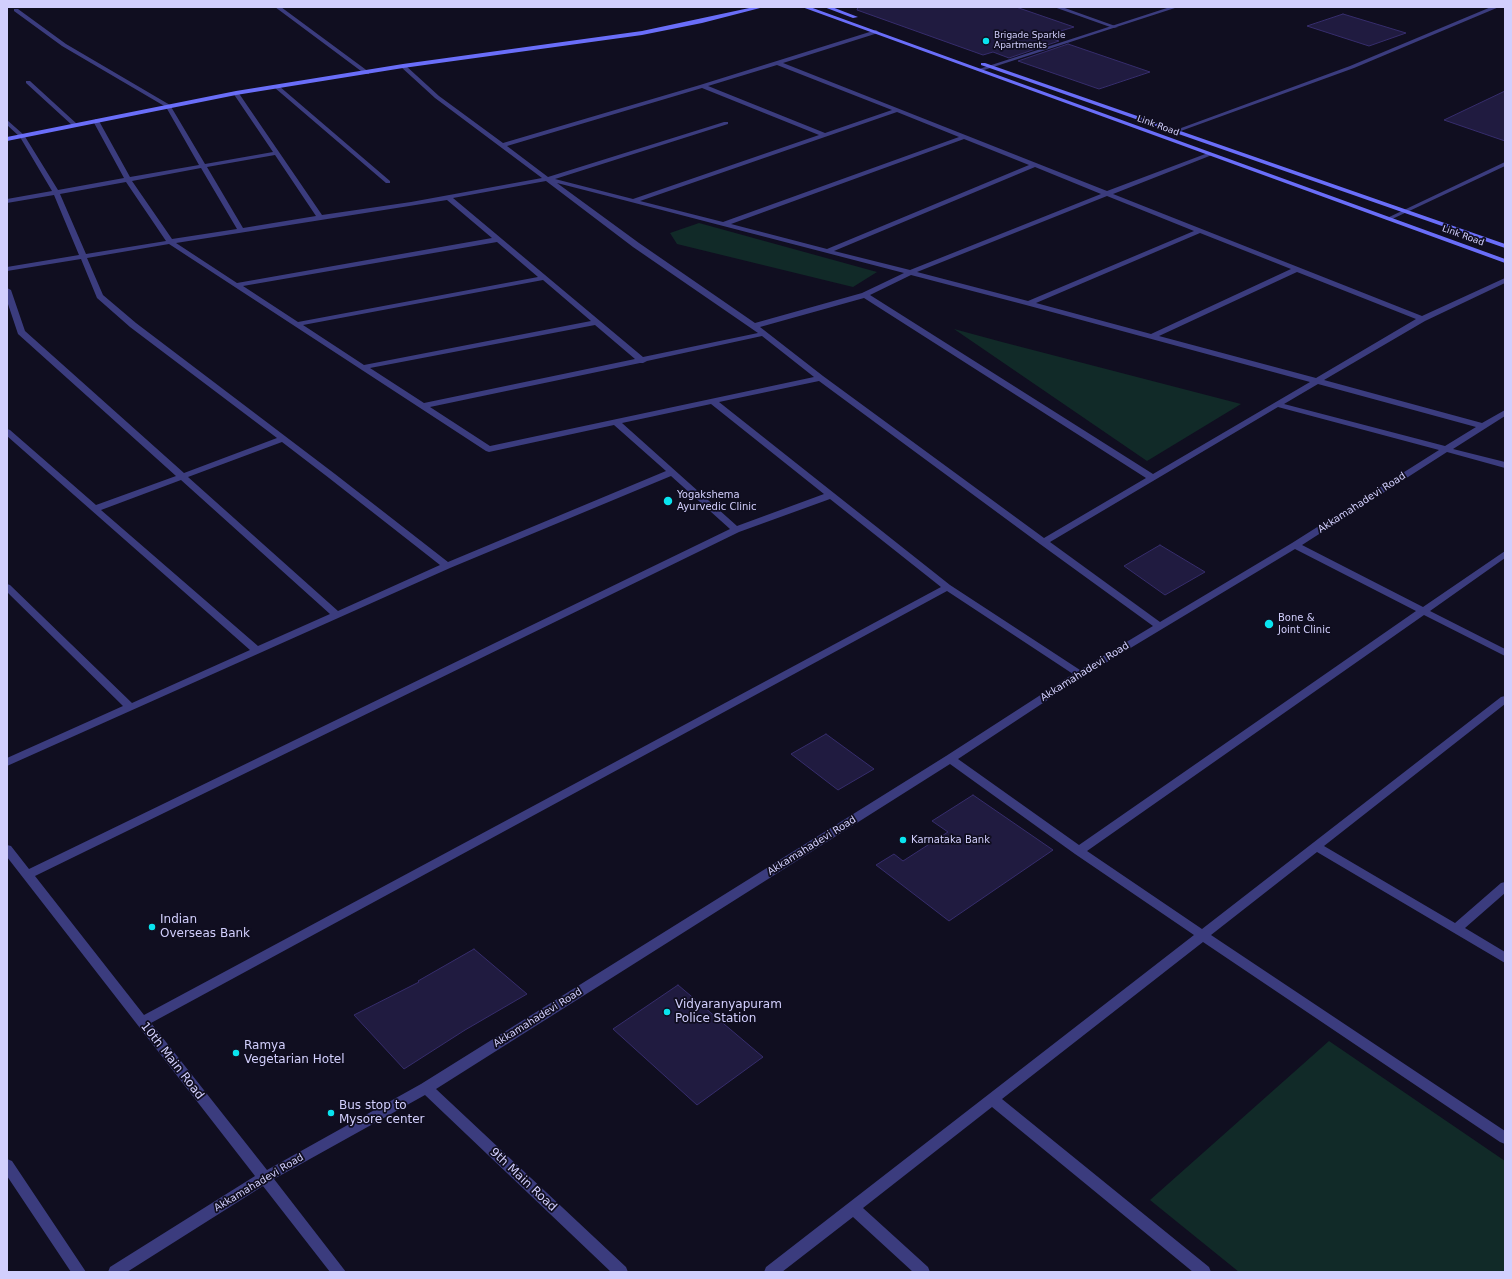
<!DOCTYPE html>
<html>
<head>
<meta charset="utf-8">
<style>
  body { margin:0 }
  #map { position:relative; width:1512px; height:1279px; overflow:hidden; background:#100e20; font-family:"DejaVu Sans",sans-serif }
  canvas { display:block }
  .frame { position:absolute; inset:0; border:8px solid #d2cffd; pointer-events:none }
</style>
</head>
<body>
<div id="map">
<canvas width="1512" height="1279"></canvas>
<div class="frame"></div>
</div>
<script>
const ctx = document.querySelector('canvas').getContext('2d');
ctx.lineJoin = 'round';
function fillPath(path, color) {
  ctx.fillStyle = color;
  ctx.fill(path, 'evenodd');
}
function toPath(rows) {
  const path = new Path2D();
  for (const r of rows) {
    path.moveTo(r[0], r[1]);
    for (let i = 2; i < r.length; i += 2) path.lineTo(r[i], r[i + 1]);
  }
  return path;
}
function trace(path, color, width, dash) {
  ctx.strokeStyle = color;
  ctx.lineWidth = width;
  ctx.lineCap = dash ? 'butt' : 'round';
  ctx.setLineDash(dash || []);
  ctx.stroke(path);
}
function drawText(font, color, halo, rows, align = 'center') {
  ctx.font = font + ' "DejaVu Sans",sans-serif';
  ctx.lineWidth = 3.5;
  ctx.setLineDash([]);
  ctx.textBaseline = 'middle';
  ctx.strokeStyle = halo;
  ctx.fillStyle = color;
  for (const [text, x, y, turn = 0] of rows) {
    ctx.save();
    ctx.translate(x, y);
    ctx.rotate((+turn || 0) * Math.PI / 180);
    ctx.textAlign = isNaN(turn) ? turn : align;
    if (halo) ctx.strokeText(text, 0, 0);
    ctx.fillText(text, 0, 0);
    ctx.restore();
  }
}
fillPath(toPath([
  [699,223,877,272,853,287,677,244,670,233],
  [954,329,1002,342,1241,404,1147,461],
  [1329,1041,1505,1161,1505,1272,1239,1272,1150,1200]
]), '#112a28');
const building = toPath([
  [858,7,1016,7,1074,27,1044,36,1059,41,1009,58,993,52,983,55,857,10,858,7],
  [1343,14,1406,33,1369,46,1307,26,1343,14],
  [1068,44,1150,72,1099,89,1018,61,1068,44],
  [1505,91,1505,141,1444,120,1505,91],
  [1160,545,1205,572,1165,595,1124,566,1160,545],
  [826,734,874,769,838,790,791,754,826,734],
  [973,795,1053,850,949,921,876,865,894,854,903,861,948,832,932,821,973,795],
  [474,949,527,994,465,1030,404,1069,354,1015,419,982,418,981,474,949],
  [678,985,763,1057,697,1105,613,1029,678,985]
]);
fillPath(building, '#201b40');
trace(building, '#362d6c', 1);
fillPath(toPath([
  [275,7,281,7,369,72,369,74,365,74,275,7],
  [1054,7,1062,7,1118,27,1113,28,1054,7]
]), '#3b3c7e');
fillPath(toPath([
  [1170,7,1178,7,981,71,976,70,1170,7],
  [1491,7,1499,7,1354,68,1178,132,1173,131,1350,66,1491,7],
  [14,9,18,9,66,44,170,105,205,164,273,152,233,93,238,92,322,215,411,202,542,178,435,98,401,67,401,65,405,65,439,96,503,143,700,85,876,30,879,32,878,33,783,63,1107,191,1208,153,1212,153,1212,155,1113,194,1422,316,1505,278,1505,283,1425,321,1324,380,1482,423,1505,410,1505,416,1453,449,1505,462,1505,468,1447,452,1302,545,1423,607,1505,551,1505,558,1430,611,1505,649,1505,656,1424,615,1087,851,1202,929,1501,697,1505,696,1505,704,1324,846,1455,923,1501,883,1505,882,1505,893,1465,928,1505,952,1505,963,1317,852,1211,935,1505,1131,1505,1144,1500,1142,1203,942,1002,1099,1209,1267,1211,1272,1193,1272,992,1107,863,1208,928,1267,930,1272,913,1272,853,1217,782,1272,764,1272,766,1267,1194,935,1075,854,950,764,436,1089,626,1267,628,1272,611,1272,425,1095,274,1179,346,1272,330,1272,263,1186,127,1272,108,1272,110,1267,255,1176,7,857,7,845,11,846,29,869,730,529,671,476,450,568,7,766,7,758,123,706,7,592,7,584,10,585,132,703,250,650,7,436,7,429,10,430,96,505,176,476,18,334,7,301,7,288,11,290,25,331,184,473,277,438,130,327,97,298,81,259,7,271,7,267,79,255,54,195,7,203,7,199,52,191,20,137,7,125,7,120,24,135,58,190,124,178,93,121,96,119,99,121,130,177,199,165,166,107,62,46,14,11,14,9],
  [777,65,892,110,825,133,708,86,777,65],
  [702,88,819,135,633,199,555,179,728,124,728,122,724,122,548,177,507,146,702,88],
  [897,112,959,137,723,222,640,201,897,112],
  [964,139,1029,165,827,249,731,224,964,139],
  [275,155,316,216,243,228,207,167,275,155],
  [1035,167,1101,194,910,270,834,251,1035,167],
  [201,168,237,229,172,239,132,181,201,168],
  [546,181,633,247,758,333,643,357,453,198,546,181],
  [126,182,166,241,86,254,60,194,126,182],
  [557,183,631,202,904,273,862,293,755,323,639,243,557,183],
  [1107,196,1194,231,1028,301,917,272,1107,196],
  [447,200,492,238,237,283,176,243,447,200],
  [1200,233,1291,269,1151,334,1036,303,1200,233],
  [497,242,538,277,298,322,243,286,497,242],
  [169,244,486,451,489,452,614,425,666,471,448,562,335,474,136,323,103,295,87,258,169,244],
  [1297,272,1416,319,1316,378,1159,336,1297,272],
  [911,275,1026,305,1310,382,1153,474,870,295,911,275],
  [543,280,591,321,364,365,303,325,543,280],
  [864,298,1146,478,1044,538,823,376,760,327,864,298],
  [595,325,635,359,424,403,370,368,595,325],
  [762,336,814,377,490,446,430,407,640,363,643,363,647,361,762,336],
  [819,381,1040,544,1153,626,1080,670,950,585,719,402,819,381],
  [1318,384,1476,427,1445,446,1284,404,1318,384],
  [711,404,824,494,737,526,622,423,711,404],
  [1278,407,1439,450,1292,543,1160,622,1050,542,1278,407],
  [282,442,329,478,440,565,338,611,188,477,282,442],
  [181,480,330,614,258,646,101,510,181,480],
  [830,499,941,587,144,1015,35,876,739,532,830,499],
  [1295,549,1416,611,1079,845,958,759,1084,676,1295,549],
  [947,591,1073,674,946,756,421,1084,267,1170,151,1023,947,591],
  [26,81,30,81,77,124,77,126,73,126,26,83,26,81],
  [275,86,279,86,390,181,390,183,386,183,275,88,275,86],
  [1505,162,1505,166,1390,220,1385,219,1505,162],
  [7,1159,12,1161,86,1272,71,1272,7,1176,7,1159]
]), '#3b3c7e');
fillPath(toPath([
  [754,7,764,7,702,23,642,35,403,68,236,95,7,141,7,137,236,91,403,64,642,31,754,7],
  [802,7,810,7,1505,259,1505,263,802,7],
  [824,7,832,7,858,17,853,18,824,7],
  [981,63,985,63,1505,244,1505,248,981,65,981,63]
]), '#6a6ef9');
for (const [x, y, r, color] of [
  [986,41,4,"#09e4ef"],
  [668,501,5,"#09e4ef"],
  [1269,624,5,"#09e4ef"],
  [903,840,4,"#09e4ef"],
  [152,927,4,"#09e4ef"],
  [667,1012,4,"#09e4ef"],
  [236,1053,4,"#09e4ef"],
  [331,1113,4,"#09e4ef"]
]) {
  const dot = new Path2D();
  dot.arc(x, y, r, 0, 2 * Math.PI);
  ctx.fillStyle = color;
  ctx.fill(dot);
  trace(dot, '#100e20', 1.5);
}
drawText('9px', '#d2cffd', '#100e20', [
  ["Brigade Sparkle",994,36],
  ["Apartments",994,46]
], 'left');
drawText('9px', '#d2cffd', '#100e20', [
  ["Link Road",1158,126,20],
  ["Link Road",1463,236,20]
]);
drawText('10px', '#d2cffd', '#100e20', [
  ["Yogakshema",677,495],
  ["Ayurvedic Clinic",677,507],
  ["Bone &",1278,618],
  ["Joint Clinic",1278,630],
  ["Karnataka Bank",911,840]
], 'left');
drawText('10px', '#d2cffd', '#100e20', [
  ["Akkamahadevi Road",1362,503,-33],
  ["Akkamahadevi Road",1085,672,-32],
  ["Akkamahadevi Road",812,846,-32],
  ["Akkamahadevi Road",538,1018,-32],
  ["Akkamahadevi Road",259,1183,-31]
]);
drawText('12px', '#d2cffd', '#100e20', [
  ["Indian",160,920],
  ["Overseas Bank",160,934],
  ["Vidyaranyapuram",675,1005],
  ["Police Station",675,1019],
  ["Ramya",244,1046],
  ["Vegetarian Hotel",244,1060],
  ["Bus stop to",339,1106],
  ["Mysore center",339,1120]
], 'left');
drawText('12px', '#d2cffd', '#100e20', [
  ["10th Main Road",172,1061,52],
  ["9th Main Road",523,1180,43]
]);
</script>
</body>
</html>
